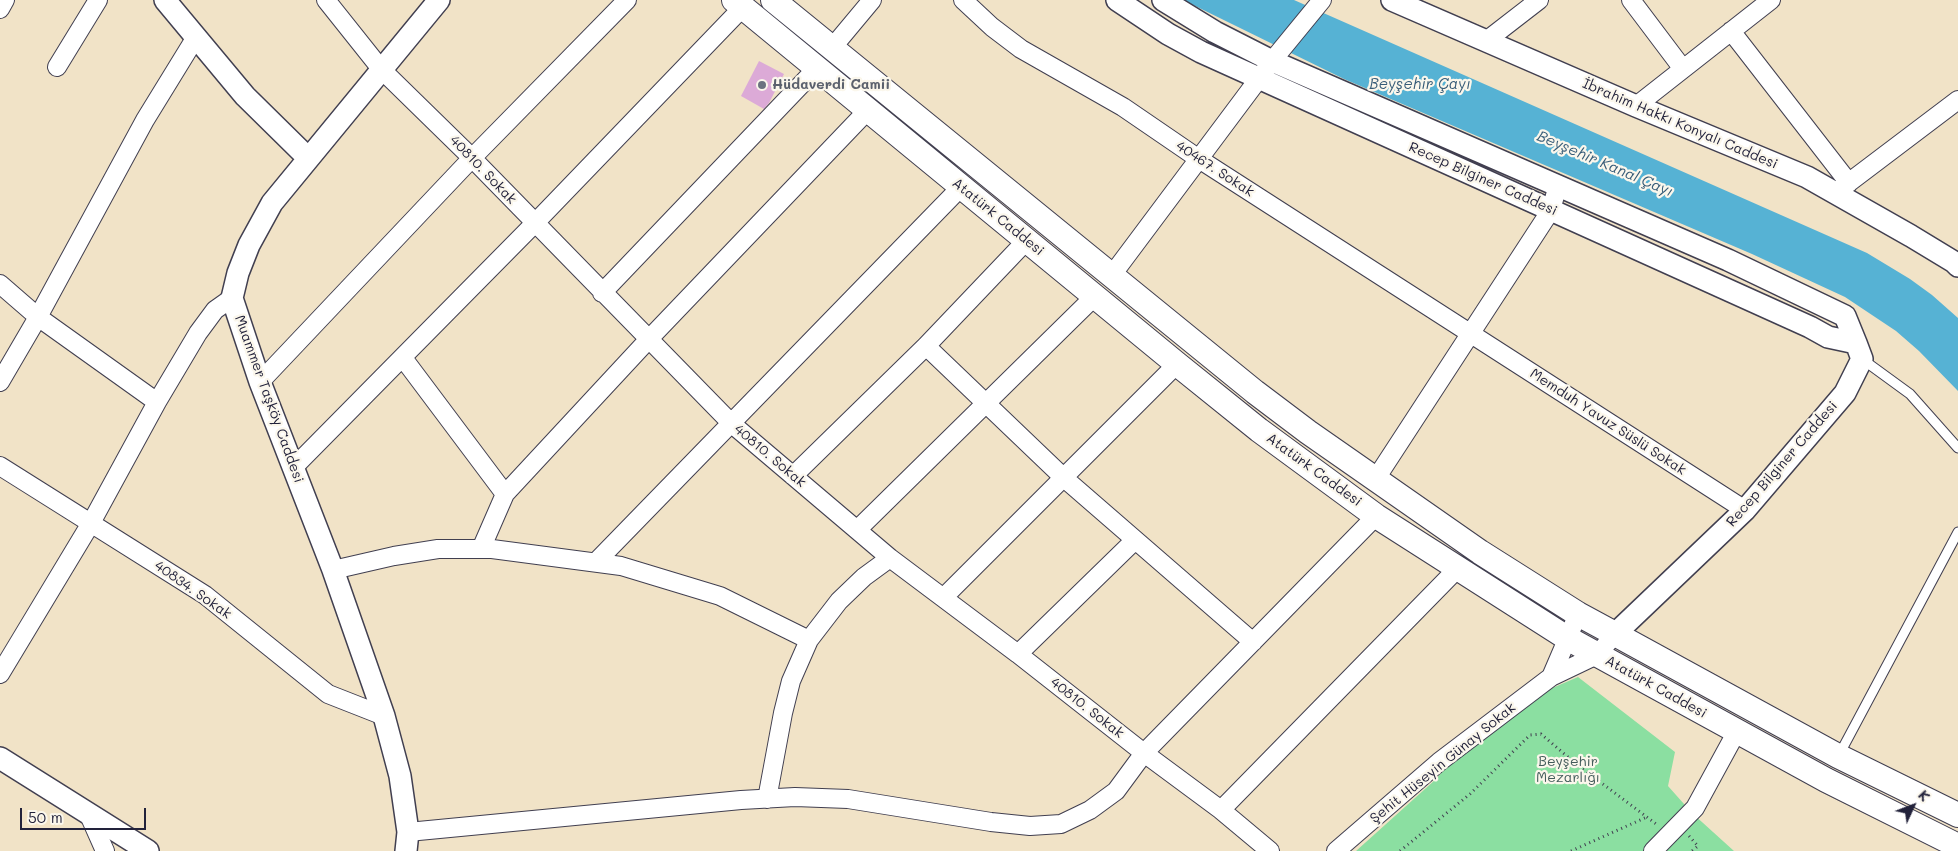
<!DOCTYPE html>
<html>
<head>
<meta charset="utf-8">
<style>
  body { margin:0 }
  #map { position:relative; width:1958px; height:851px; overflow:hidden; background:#f1e3c7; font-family:Mali,sans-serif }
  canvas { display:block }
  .north { position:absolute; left:1888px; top:781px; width:50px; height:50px; -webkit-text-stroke:4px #fbf7ec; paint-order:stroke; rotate:47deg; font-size:14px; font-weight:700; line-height:20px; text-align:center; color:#22223b }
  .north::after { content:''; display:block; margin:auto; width:18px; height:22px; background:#22223b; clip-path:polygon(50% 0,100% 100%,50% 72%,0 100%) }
  .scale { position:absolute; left:20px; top:808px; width:126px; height:22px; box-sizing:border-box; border:2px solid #22223b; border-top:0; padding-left:6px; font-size:15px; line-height:18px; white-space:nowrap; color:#22223b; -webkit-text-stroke:4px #fbf7ec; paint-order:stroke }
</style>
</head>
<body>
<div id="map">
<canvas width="1958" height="851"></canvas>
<div class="north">K</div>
<div class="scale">50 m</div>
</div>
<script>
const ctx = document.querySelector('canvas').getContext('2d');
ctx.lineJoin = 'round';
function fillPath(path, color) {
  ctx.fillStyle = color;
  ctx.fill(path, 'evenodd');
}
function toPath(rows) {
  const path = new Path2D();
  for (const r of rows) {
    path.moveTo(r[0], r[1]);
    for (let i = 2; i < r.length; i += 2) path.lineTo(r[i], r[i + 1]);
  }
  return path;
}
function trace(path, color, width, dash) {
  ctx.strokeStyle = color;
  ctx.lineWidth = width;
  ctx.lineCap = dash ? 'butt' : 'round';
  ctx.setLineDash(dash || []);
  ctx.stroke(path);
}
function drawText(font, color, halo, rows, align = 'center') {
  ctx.font = font + ' Mali,sans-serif';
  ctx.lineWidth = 4.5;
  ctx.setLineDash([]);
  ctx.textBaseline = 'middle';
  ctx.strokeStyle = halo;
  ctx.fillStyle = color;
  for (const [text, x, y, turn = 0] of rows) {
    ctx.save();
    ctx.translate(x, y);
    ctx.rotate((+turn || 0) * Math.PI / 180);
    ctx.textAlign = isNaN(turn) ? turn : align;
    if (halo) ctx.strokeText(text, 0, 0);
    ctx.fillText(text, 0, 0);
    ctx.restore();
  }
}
fillPath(toPath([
  [1578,677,1675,752,1668,786,1692,813,1734,851,1356,851,1435,780,1454,758,1523,704,1550,689]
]), '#8bdfa1');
fillPath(toPath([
  [1183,0,1294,0,1867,253,1910,279,1932,295,1958,318,1958,391,1919,351,1896,331,1845,297,1752,254,1344,79]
]), '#56b2d4');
fillPath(toPath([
  [759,61,784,74,769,103,764,109,741,96]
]), '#dcaad7');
const service = toPath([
  [1862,359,1910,394,1958,448],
  [1839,755,1958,532]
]);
const minor = toPath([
  [326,0,381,69,472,158,732,424,890,558,1018,654,1144,753,1221,810,1270,851],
  [963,0,992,27,1021,49,1123,107,1199,159,1745,510],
  [1631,0,1683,69],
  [0,9,5,0],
  [1731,31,1849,183],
  [1486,41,1539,0],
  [832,48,872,0],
  [57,67,98,0],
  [1636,106,1771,0],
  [1839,190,1958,100],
  [1112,275,1272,61,1322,0],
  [0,284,38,317,157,402],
  [602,293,817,68],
  [926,346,1064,478,1253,642],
  [403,358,505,494],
  [0,382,38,317,145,120,196,37],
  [260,382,472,158,627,0],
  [0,466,205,595,328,694,384,716],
  [293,468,534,224,743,7],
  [793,476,926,346,1026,241],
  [1375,480,1551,210,1558,185],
  [857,530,1095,296],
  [481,549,505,494,648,340,868,110],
  [596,562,961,187],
  [333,570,394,556,438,549,492,549,621,566,720,596,809,640],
  [944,597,1177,364],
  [1018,654,1135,540],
  [0,674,91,523,157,402,198,333,215,310,232,298],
  [1551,677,1578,614],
  [767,799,783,713,791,681,809,640,839,601,864,577,890,558],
  [1221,810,1458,568],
  [89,815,105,851],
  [408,832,741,800,795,797,848,799,991,822,1030,826,1061,824,1090,810,1116,791,1144,753,1376,516],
  [1336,851,1439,762,1551,677,1597,655,1615,634],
  [1653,851,1695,808,1737,731]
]);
const tertiary = toPath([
  [165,0,245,96,308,158],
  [1117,0,1168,34,1201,52,1810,327,1828,337,1856,343,1845,316,1728,260,1272,61,1215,32,1163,0],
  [1392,0,1636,106,1807,177,1911,236,1954,262,1958,266],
  [1615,634,1745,510,1845,393,1862,359,1856,343],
  [0,758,148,851],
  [406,851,408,832,400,776,384,716,333,570,260,382,232,298,238,273,249,245,272,203,439,0]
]);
const secondary = toPath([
  [734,0,1177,364,1259,430,1376,516,1567,638,1826,780,1958,846],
  [773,0,1255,392,1308,432,1480,552,1578,614,1615,634,1838,756,1958,815]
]);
trace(service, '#413f50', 11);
trace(minor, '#413f50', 20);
trace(tertiary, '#413f50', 24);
trace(secondary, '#413f50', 26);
trace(toPath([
  [1689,836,1698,846,1692,851],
  [1400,851,1470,794,1530,735,1541,734,1575,763,1656,824],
  [1571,851,1647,817]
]), '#413f50', 3, [1, 4]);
trace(service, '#fff', 9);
trace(minor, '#fff', 18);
trace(tertiary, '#fff', 21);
trace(secondary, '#fff', 24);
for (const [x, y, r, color] of [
  [762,85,5,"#6b7280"]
]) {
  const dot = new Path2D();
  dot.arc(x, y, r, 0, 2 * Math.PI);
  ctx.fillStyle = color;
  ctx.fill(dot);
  trace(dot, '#fbf7ec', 2);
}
drawText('bold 14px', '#5b616d', '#fbf7ec', [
  ["Hüdaverdi Camii",772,85]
], 'left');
drawText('14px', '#22223b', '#fbf7ec', [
  ["İbrahim Hakkı Konyalı Caddesi",1680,124,23],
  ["40467. Sokak",1215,169,33],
  ["40810. Sokak",483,170,46],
  ["Recep Bilginer Caddesi",1483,179,24],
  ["Atatürk Caddesi",998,217,39],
  ["Muammer Taşköy Caddesi",269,399,70],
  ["Memduh Yavuz Süslü Sokak",1608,422,33],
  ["40810. Sokak",770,456,40],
  ["Recep Bilginer Caddesi",1782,464,-49],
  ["Atatürk Caddesi",1314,470,36],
  ["40834. Sokak",193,590,35],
  ["Atatürk Caddesi",1656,687,29],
  ["40810. Sokak",1087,708,38],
  ["Şehit Hüseyin Günay Sokak",1443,763,-39]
]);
drawText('14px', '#425b5a', '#fbf7ec', [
  ["Beyşehir",1568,762],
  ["Mezarlığı",1568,778]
]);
drawText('italic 15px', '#375c78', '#fbf7ec', [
  ["Beyşehir Çayı",1420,84],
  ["Beyşehir Kanal Çayı",1605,164,23]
]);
</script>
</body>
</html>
